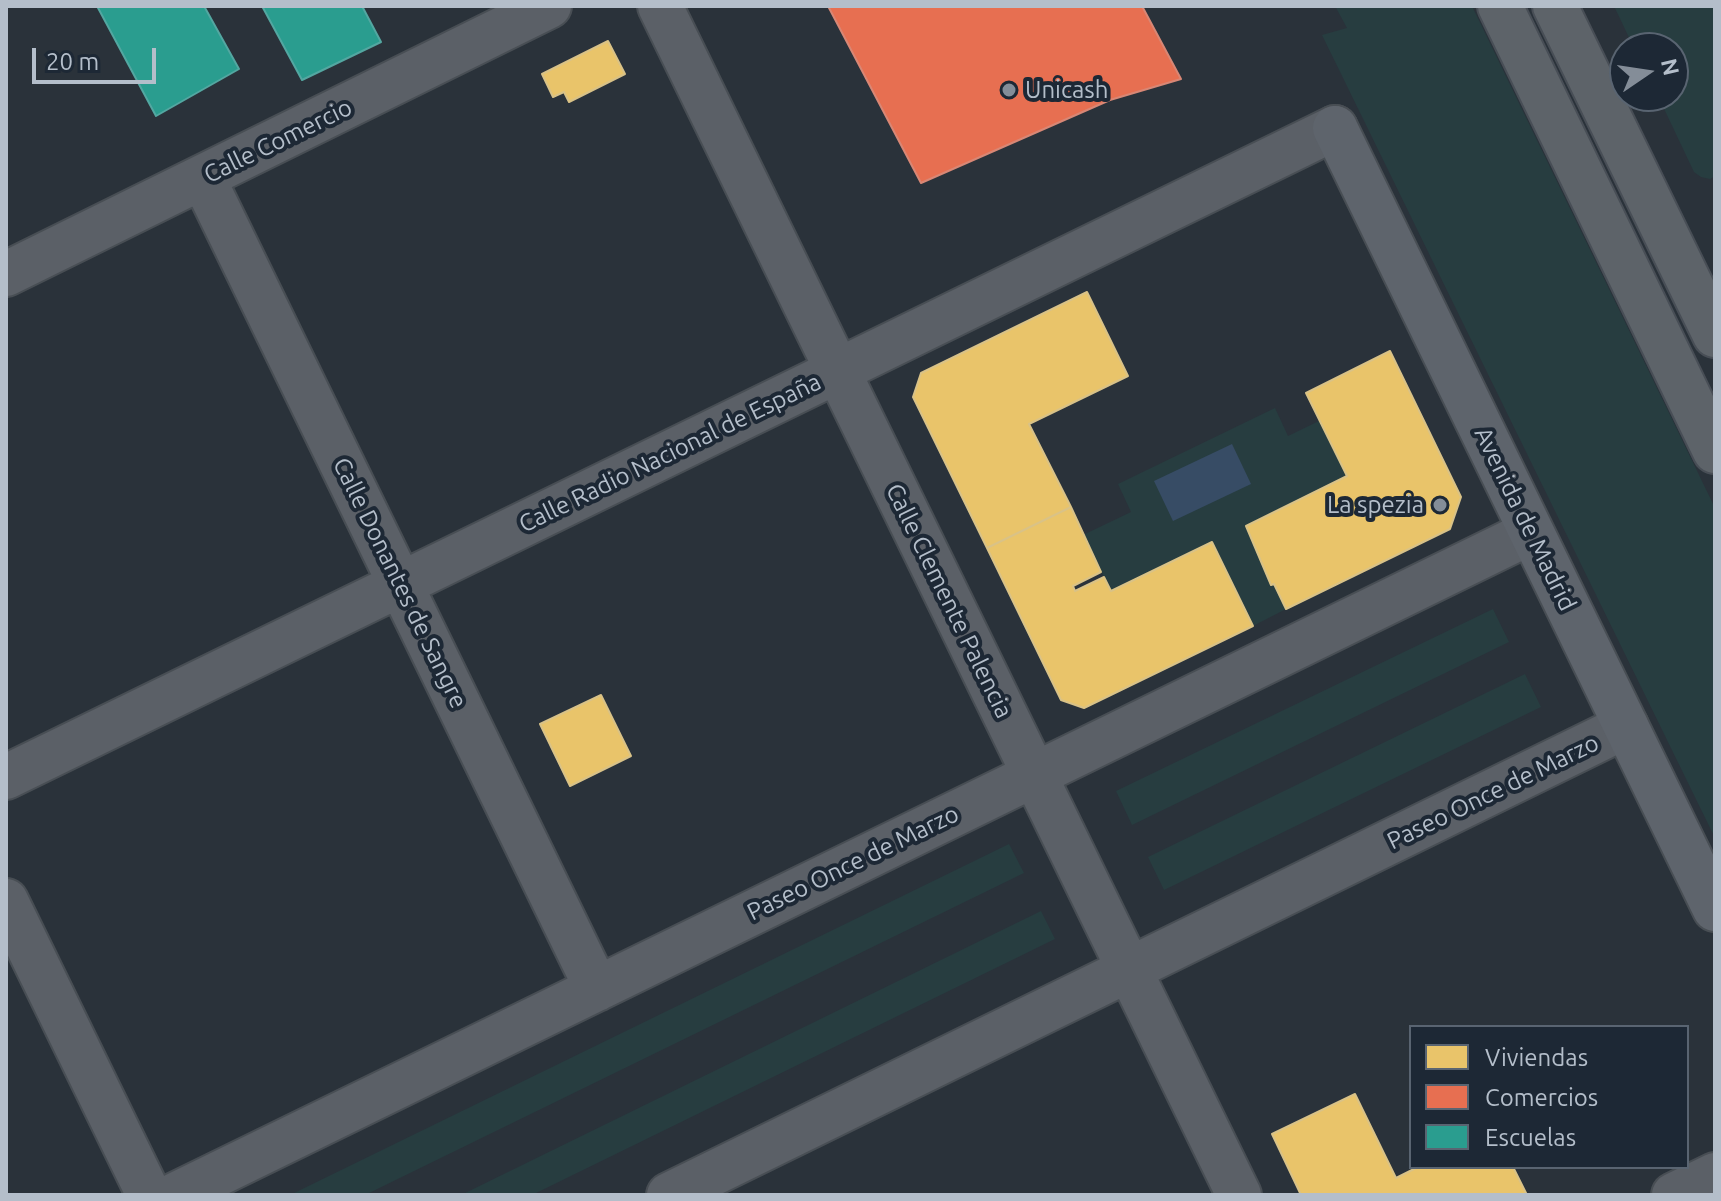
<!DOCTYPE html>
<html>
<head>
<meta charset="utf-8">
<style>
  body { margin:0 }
  #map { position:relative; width:1721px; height:1201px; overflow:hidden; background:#2a323a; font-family:Ubuntu,sans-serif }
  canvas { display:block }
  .frame { position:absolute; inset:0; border:8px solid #b4beca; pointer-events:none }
  .legend { position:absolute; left:1409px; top:1025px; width:280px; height:144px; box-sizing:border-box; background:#1d2835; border:2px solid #596471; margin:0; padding:10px 14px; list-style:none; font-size:24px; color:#b4beca }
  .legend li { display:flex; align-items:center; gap:16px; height:40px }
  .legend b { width:40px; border:2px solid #596471 }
  .north { position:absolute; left:1609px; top:32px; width:80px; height:80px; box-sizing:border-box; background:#1d2835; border:2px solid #596471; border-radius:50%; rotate:77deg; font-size:22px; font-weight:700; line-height:32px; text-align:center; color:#b4beca }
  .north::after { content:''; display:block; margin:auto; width:28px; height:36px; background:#848d98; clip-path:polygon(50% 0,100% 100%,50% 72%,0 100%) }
  .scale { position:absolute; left:32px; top:48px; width:124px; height:36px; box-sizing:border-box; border:4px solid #b4beca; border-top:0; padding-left:10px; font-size:24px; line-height:28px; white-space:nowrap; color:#b4beca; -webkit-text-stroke:6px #1d2835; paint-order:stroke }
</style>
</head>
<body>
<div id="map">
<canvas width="1721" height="1201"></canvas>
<div class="frame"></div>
<ul class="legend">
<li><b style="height:22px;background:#e9c46a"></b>Viviendas</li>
<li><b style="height:22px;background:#e76f51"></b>Comercios</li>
<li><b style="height:22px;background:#2a9d8f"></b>Escuelas</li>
</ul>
<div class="north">N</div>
<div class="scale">20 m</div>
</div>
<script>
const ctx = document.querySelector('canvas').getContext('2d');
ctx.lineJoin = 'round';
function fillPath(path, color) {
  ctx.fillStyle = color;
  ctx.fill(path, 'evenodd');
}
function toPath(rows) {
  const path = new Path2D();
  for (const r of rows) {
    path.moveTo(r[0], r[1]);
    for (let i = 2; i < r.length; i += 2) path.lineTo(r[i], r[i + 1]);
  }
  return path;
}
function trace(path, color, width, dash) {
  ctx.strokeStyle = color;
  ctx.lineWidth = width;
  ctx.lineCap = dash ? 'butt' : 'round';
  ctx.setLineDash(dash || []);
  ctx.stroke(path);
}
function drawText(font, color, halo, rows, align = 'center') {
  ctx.font = font + ' Ubuntu,sans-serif';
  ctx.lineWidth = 8;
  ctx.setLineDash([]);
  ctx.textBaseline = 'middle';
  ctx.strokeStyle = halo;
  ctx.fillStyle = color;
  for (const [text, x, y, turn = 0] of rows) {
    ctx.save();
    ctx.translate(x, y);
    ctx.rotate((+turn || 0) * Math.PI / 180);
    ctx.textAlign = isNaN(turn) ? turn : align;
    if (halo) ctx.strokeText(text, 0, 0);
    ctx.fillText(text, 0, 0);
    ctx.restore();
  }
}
fillPath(toPath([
  [1335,6,1472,6,1715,508,1715,838,1322,35,1347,28],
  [1614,6,1715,6,1715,176,1710,179,1701,177,1694,172,1658,96,1673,96,1673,48,1634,48],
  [1275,408,1288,436,1319,421,1347,476,1246,526,1271,585,1274,584,1286,609,1253,626,1111,591,1083,535,1131,512,1118,484],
  [1493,609,1509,642,1132,825,1116,791],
  [1525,674,1541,707,1164,890,1148,857],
  [1009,844,1024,873,365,1195,290,1195],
  [1041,911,1055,939,532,1195,461,1195]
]), '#273d40');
fillPath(toPath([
  [1232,444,1251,484,1173,521,1154,481]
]), '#374c65');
const homes = toPath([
  [608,41,625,74,569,102,564,92,553,97,542,74,608,41],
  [1087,292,1128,376,1029,424,1071,507,987,548,913,397,921,373,1087,292],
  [1390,351,1461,497,1450,529,1286,609,1274,584,1271,585,1246,526,1347,476,1306,393,1390,351],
  [1071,507,1101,572,1073,586,1075,591,1104,577,1111,591,1212,542,1253,626,1084,708,1061,700,987,548,1071,507],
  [601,695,631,756,570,786,540,724,601,695],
  [1355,1094,1396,1178,1418,1167,1513,1167,1527,1195,1301,1195,1272,1134,1355,1094]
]);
fillPath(homes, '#e9c46a');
trace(homes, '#d9c287', 2);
const shops = toPath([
  [828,6,1142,6,1181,79,1110,100,921,183,828,6]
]);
fillPath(shops, '#e76f51');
trace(shops, '#d88775', 2);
const schools = toPath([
  [97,6,204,6,239,69,156,116,97,6],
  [262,6,362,6,381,42,302,80,262,6]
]);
fillPath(schools, '#2a9d8f');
trace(schools, '#53a7a1', 2);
const street = toPath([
  [660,6,1239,1195],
  [203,178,597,989],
  [6,274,549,6],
  [6,777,1335,128],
  [6,901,149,1195],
  [175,1195,1531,532],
  [669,1195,1626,726],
  [1674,1195,1715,1175]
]);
const secondary = toPath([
  [1335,128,1715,909]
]);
const primary = toPath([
  [1500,6,1715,451],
  [1555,6,1715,335]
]);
trace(street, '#484e54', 48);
trace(secondary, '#484e54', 48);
trace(primary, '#484e56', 48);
trace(street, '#5b6067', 44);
trace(secondary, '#5e646c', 44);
trace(primary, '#5d6369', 44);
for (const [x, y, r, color] of [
  [1009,90,8,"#848d98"],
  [1440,505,8,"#848d98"]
]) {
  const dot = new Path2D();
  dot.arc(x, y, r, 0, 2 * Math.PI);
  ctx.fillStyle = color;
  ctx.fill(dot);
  trace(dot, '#1d2835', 3);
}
drawText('24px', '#b4beca', '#1d2835', [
  ["Unicash",1025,90],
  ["La spezia",1424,505,"right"]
], 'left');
drawText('24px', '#b4beca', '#1d2835', [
  ["Calle Comercio",278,141,-26],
  ["Calle Radio Nacional de España",670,453,-26],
  ["Avenida de Madrid",1525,519,64],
  ["Calle Donantes de Sangre",400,583,64],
  ["Calle Clemente Palencia",949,601,64],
  ["Paseo Once de Marzo",1493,792,-26],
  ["Paseo Once de Marzo",853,863,-26]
]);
</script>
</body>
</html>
